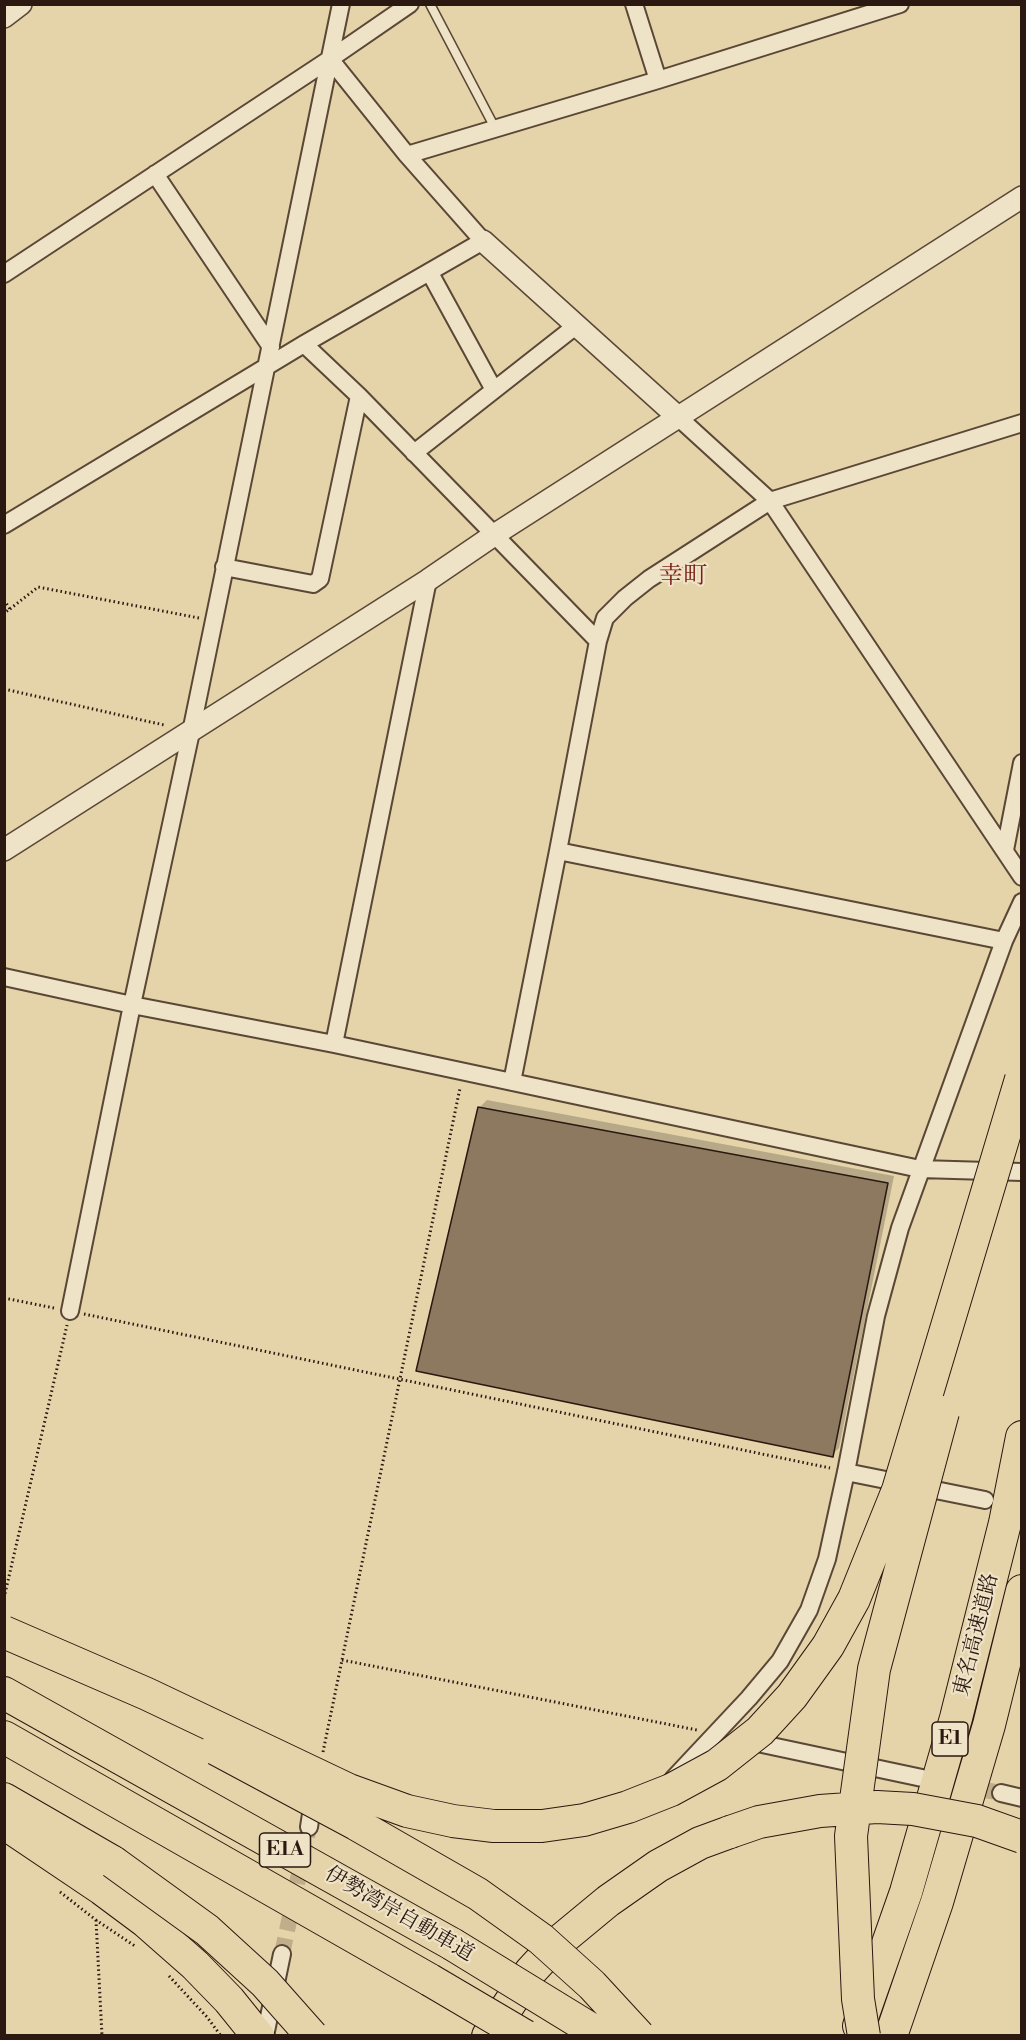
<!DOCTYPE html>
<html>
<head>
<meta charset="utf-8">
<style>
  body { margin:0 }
  #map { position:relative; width:1026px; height:2040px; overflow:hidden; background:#e5d3a9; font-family:"Libre Bodoni",serif }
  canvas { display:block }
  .frame { position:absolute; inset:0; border:6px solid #2b1810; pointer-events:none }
</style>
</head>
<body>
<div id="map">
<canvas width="1026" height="2040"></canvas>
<div class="frame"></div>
</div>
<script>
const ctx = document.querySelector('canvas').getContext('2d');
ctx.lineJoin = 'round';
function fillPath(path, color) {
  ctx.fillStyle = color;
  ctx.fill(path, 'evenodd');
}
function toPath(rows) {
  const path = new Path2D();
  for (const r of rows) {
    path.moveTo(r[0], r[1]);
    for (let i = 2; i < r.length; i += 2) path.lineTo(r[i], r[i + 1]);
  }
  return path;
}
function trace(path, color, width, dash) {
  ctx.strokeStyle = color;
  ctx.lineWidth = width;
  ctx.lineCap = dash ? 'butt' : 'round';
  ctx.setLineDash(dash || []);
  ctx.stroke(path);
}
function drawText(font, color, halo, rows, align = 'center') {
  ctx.font = font + ' "Libre Bodoni","Noto Serif JP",serif';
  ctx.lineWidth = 4.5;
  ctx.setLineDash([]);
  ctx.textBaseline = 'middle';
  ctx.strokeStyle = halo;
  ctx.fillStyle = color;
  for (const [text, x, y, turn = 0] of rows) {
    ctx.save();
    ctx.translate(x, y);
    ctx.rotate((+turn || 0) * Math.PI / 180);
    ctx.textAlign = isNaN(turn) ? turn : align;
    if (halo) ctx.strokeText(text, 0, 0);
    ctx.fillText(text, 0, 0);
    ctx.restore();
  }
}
fillPath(toPath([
  [487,1100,894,1176,839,1448,832,1455,480,1107]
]), '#0003');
const building = toPath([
  [478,1107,888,1183,833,1457,416,1371,478,1107]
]);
fillPath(building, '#8c7960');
trace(building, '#2b1810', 1.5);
trace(toPath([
  [931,1780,1001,1793],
  [282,1954,309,1827]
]), '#c0ae8a', 16, [16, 8]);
const service = toPath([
  [430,4,495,128]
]);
const minor = toPath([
  [634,4,658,80],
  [407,155,658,80,900,4],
  [155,174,271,347],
  [430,273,494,390],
  [4,274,330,59,410,4],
  [304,344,359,396,598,641],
  [679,418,770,501,1022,877],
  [414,453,577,325],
  [4,525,304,344,483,241,407,155,330,59],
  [224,567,313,584,320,579,359,396],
  [1005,850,1022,763],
  [558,851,1004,941],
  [4,977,132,1005,334,1044,920,1169,1022,1172],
  [334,1044,428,580],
  [512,1082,558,851,598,641,605,618,625,598,649,579,770,501,1022,423],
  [70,1311,132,1005,191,732,341,4],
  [846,1472,985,1500],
  [748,1741,922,1778],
  [673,1779,749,1698,780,1661,809,1610,827,1559,846,1472,876,1316,900,1228,1004,941,1022,902],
  [1001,1793,1022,1798],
  [309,1827,314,1795],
  [265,2036,282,1954]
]);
const tertiary = toPath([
  [4,17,21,4],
  [483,241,679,418],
  [4,850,428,580,494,535,1022,197]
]);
const motorway = toPath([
  [4,1693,452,1944],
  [4,1737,430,1980],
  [4,1799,113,1862],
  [4,1823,102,1889,145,1921,195,1965,229,2000,258,2036],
  [859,2026,906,1892,956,1718,1005,1523,1022,1437],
  [488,2036,531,1971,556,1944,608,1901,658,1866,700,1843,730,1832],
  [891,2036,937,1902,989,1725,1022,1591]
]);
trace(service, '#5a4736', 11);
trace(minor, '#5a4736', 20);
trace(tertiary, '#5a4736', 24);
trace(motorway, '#2b1810', 34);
trace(toPath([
  [4,600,10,609,4,613],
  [10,609,38,587,199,618],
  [4,689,164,725],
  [4,1298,54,1308],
  [84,1314,830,1468],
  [4,1598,67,1325],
  [342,1660,697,1730],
  [323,1752,460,1088],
  [60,1892,96,1920,135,1946],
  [96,1920,102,2036],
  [169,1976,207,2017,221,2036]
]), '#2b1810', 3, [1.5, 3]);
trace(service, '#eee2c7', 8);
trace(minor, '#eee2c7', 16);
trace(tertiary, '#eee2c7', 21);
trace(motorway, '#e5d3a9', 32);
const motorwayBridge = toPath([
  [4,1632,147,1694,349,1790,407,1811,453,1821,494,1826,542,1826,584,1820,628,1807,671,1790,717,1765,760,1731,792,1696,828,1646,854,1599,898,1490,1021,1079],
  [216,1749,356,1824,478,1894,541,1939,592,1985,639,2036],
  [730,1832,759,1822,820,1811,877,1807,913,1809,977,1821,1022,1837],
  [113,1862,207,1930,265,1983,312,2036],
  [452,1944,602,2036],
  [430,1980,525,2036],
  [864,2036,858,1999,851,1836,874,1669,943,1412]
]);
trace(motorwayBridge, '#2b1810', 34, []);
trace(motorwayBridge, '#e5d3a9', 32);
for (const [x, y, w] of [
  [950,1739,36],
  [285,1850,51]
]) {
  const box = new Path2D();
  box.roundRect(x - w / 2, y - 17, w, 34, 4.5);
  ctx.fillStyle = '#eee2c7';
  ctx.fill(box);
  trace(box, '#2b1810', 1.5);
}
drawText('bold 20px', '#2b1810', null, [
  ["E1",950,1739],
  ["E1A",285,1850]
]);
drawText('21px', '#2b1810', '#eee2c7', [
  ["東名高速道路",977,1635,-76],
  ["伊勢湾岸自動車道",399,1915,30]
]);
drawText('24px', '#7a1f14', '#eee2c7', [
  ["幸町",683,577]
]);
</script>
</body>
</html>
